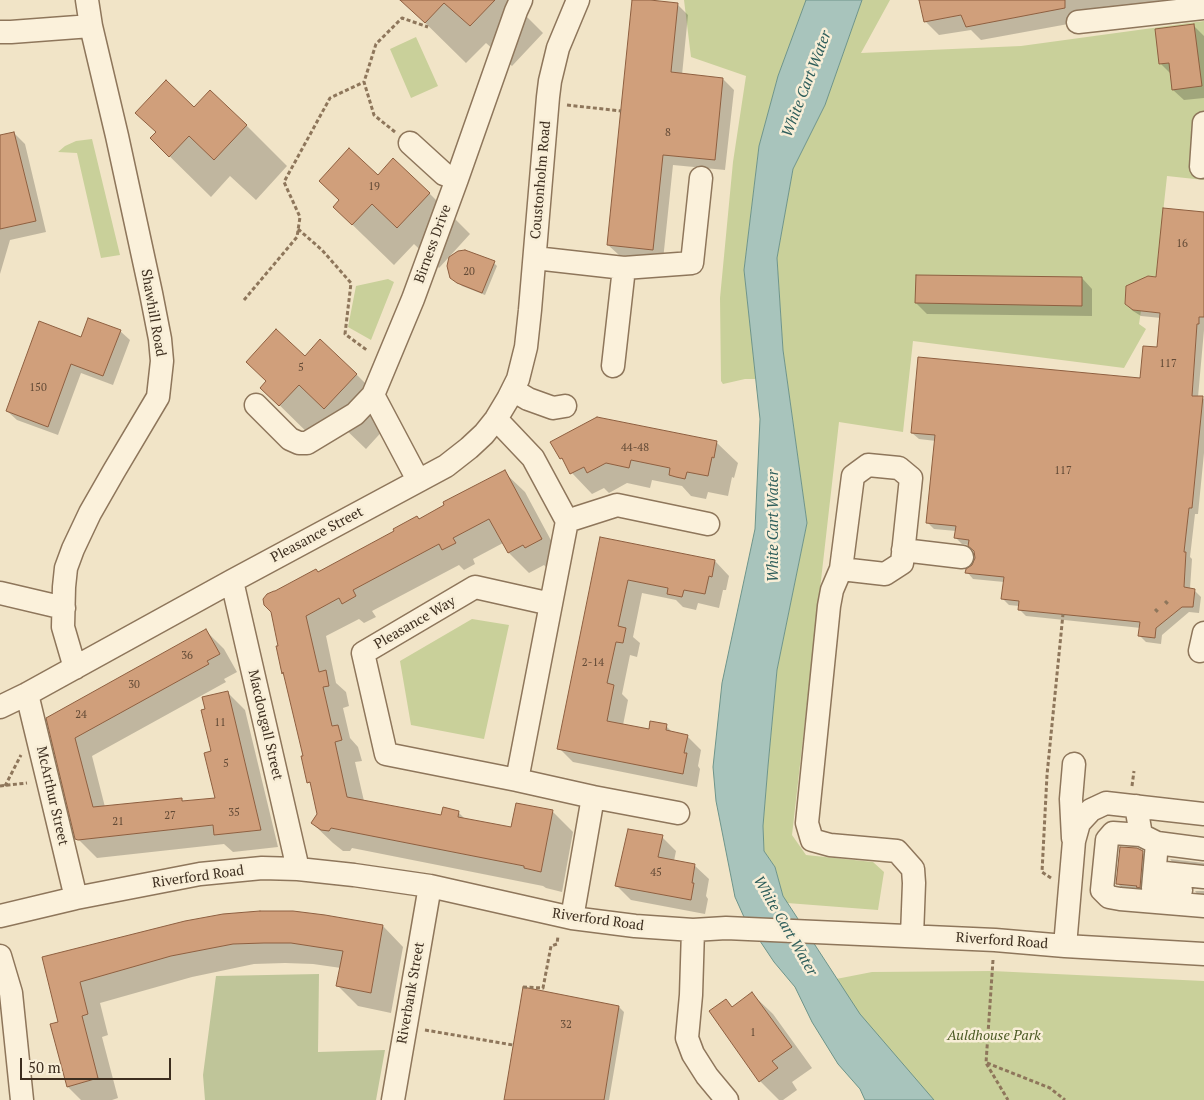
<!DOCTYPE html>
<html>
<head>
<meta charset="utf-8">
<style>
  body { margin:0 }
  #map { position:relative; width:1204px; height:1100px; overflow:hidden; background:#f1e4c7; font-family:"PT Serif",serif }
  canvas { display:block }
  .scale { position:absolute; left:20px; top:1058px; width:151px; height:22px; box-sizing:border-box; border:2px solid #3d2e1f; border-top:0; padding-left:6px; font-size:15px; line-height:18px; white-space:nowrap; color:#3d2e1f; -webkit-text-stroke:4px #f8eed7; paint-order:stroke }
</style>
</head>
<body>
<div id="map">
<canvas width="1204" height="1100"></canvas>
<div class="scale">50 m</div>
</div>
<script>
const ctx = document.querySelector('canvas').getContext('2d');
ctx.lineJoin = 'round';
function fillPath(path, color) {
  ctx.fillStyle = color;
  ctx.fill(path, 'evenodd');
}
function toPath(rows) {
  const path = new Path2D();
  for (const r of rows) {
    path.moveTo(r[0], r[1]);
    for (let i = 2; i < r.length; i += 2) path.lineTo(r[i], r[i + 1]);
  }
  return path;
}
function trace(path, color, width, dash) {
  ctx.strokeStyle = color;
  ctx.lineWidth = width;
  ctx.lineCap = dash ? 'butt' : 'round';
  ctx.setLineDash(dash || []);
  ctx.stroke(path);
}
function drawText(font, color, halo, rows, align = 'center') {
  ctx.font = font + ' "PT Serif",serif';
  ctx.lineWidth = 5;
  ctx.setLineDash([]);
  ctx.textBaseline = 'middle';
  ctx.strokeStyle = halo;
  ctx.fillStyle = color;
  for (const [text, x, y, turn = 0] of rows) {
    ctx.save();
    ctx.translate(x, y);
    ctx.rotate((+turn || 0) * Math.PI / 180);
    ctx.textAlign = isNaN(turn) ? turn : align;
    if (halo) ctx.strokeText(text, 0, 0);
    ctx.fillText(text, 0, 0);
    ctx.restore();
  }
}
fillPath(toPath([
  [684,0,806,0,778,76,759,146,744,270,756,379,745,379,723,384,721,381,720,298,733,162,746,76,691,57],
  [862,0,890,0,861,53,1021,46,1204,21,1204,180,1167,176,1156,277,1146,276,1145,283,1126,286,1125,304,1133,310,1141,311,1139,324,1146,329,1124,368,913,341,903,432,839,422,792,835,806,855,873,862,884,872,878,910,787,903,783,896,775,867,764,851,763,826,768,766,777,670,807,523,783,350,777,258,793,169,825,105],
  [416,37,438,86,411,98,390,49],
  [92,139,120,255,101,258,77,153,58,152,65,146,76,141],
  [388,279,394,282,371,340,348,327,356,286],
  [472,619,509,625,484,739,411,725,400,661],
  [992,971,1204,981,1204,1100,865,1100,860,1089,838,1064,812,1022,795,987,872,972]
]), '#c9d09a');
fillPath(toPath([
  [319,974,318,1052,385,1050,376,1100,205,1100,203,1075,216,976]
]), '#bfc599');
const water = toPath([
  [806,0,862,0,825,105,793,169,777,258,783,350,807,523,777,670,768,766,763,826,764,851,775,867,783,896,860,1014,934,1100,865,1100,860,1089,838,1064,812,1022,795,987,774,962,744,917,735,897,716,801,713,767,722,683,755,529,760,419,744,270,759,146,778,76,806,0]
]);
fillPath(water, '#a8c4bc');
trace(water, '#6e948a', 1);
fillPath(toPath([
  [412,0,510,0,543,33,512,66,486,43,466,63,407,5],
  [633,0,677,4,688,15,682,75,723,79,734,90,725,170,673,165,663,260,619,255,608,245],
  [920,0,1199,0,981,40,971,30,939,35,925,21],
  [1193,25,1204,36,1204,98,1184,100,1173,90,1171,74,1161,64],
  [195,109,246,125,287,166,256,200,230,176,211,197,151,138],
  [14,133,25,144,46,232,10,240,0,274,0,136],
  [378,177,429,193,470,234,439,268,414,244,394,265,334,207,340,201],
  [1204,213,1204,330,1198,397,1202,398,1204,399,1204,453,1198,514,1195,514,1190,557,1192,559,1190,589,1194,590,1201,597,1199,613,1189,612,1162,635,1161,644,1146,642,1140,636,1141,628,1026,616,1019,609,1019,606,1009,605,1003,599,1004,582,973,579,967,572,974,565,976,559,975,552,969,545,962,544,956,538,956,531,934,529,928,523,936,441,919,439,912,433,1141,379,1158,348,1161,318,1141,316,1133,311,1126,304,1157,278],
  [494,263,497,266,485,295,462,286,455,280],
  [1082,278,1092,289,1092,316,927,314,916,303],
  [120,331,130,340,113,385,81,373,58,435,17,420,7,411,82,339],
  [305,358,356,374,397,415,366,449,341,425,321,446,262,388],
  [597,418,717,443,738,463,734,478,732,477,728,496,708,492,706,499,691,496,682,486,652,480,650,488,627,483,609,493,604,488,592,494,572,473,566,463,561,458],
  [504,472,525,492,561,559,546,567,544,565,529,573,509,553,503,543,473,559,475,564,464,570,459,565,372,611,376,617,364,623,359,619,326,636,336,683,346,692,349,706,343,708,350,738,358,747,362,761,355,762,364,801,442,816,458,812,466,820,512,829,553,812,573,832,562,892,546,888,543,886,352,848,350,851,343,851,333,843,312,823,319,815,312,785,309,782,305,758,280,647,318,573,396,531,417,517,420,520],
  [601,538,715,561,729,576,726,590,723,590,719,608,698,603,696,610,683,607,676,600,642,593,633,637,640,643,637,657,630,655,622,694,628,700,623,725,650,730,666,726,674,734,687,736,701,750,698,766,700,769,697,787,573,762,559,748],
  [206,631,224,649,237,672,224,679,226,682,92,756,105,807,181,799,184,802,217,799,212,752,227,692,245,710,278,847,233,852,224,844,97,858,77,838,48,719],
  [662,837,676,851,674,861,694,865,709,879,706,896,708,899,705,914,631,900,617,886],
  [1142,852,1147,857,1142,891,1122,888,1117,883],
  [1170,859,1204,863,1204,866,1173,863],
  [1195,891,1204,891,1204,895,1198,895],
  [383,926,403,947,391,1013,358,1006,338,986,341,968,313,964,285,963,254,964,192,977,100,1003,108,1035,102,1037,118,1098,112,1100,81,1100,68,1087,59,1022,43,958],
  [752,994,773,1014,812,1068,792,1082,797,1090,783,1100,779,1100,760,1081,726,1000,733,1008],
  [619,1007,624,1012,609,1100,505,1100]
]), '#0003');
const building = toPath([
  [400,0,495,0,470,26,444,3,425,23,400,0],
  [632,0,650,0,678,3,671,72,723,78,715,160,663,155,653,250,607,245,632,0],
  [919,0,1065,0,1065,8,966,27,961,15,924,22,919,0],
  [1194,24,1202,86,1172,90,1169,63,1159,64,1155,29,1194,24],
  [166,80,194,107,210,90,247,125,214,160,189,136,169,157,150,138,156,132,135,113,166,80],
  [14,132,36,221,0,229,0,135,14,132],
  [349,148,378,175,393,158,430,193,397,228,372,204,352,225,333,207,339,200,319,181,349,148],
  [1163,208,1204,212,1204,317,1199,317,1199,324,1197,324,1192,396,1203,396,1192,508,1189,508,1184,552,1186,552,1184,587,1195,589,1193,607,1182,607,1156,628,1155,638,1138,636,1140,622,1018,610,1019,601,1001,599,1004,577,965,573,966,569,972,565,975,558,974,551,968,546,969,540,954,538,956,526,926,523,935,435,911,433,918,357,1140,378,1143,346,1157,347,1160,313,1133,310,1125,304,1126,286,1148,276,1156,277,1163,208],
  [465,250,495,261,482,293,457,283,450,278,447,266,449,257,458,251,465,250],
  [916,275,1082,277,1082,306,915,303,916,275],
  [88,318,121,330,103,376,71,364,48,427,6,411,39,321,81,337,88,318],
  [276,329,305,356,320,339,357,374,324,409,299,385,279,406,260,388,266,381,246,362,276,329],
  [597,417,717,441,714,458,712,457,708,476,687,472,685,479,676,477,669,475,670,468,631,460,629,468,606,463,587,473,584,467,570,474,562,458,560,459,550,442,597,417],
  [505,470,542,539,525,548,523,545,508,553,489,519,453,538,456,543,442,550,439,544,353,590,356,596,342,604,339,598,306,616,319,672,326,670,329,686,323,687,332,726,338,725,342,740,335,742,347,797,441,815,443,807,459,811,458,817,511,827,516,803,553,810,541,872,524,868,524,866,331,828,329,831,321,830,311,823,317,814,310,782,307,783,301,756,303,756,283,672,282,674,276,646,278,646,271,612,264,605,263,599,267,594,274,591,275,591,316,569,318,572,394,531,393,529,417,516,419,519,444,505,443,502,505,470],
  [600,537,715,560,712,577,709,576,705,594,684,590,682,597,667,594,668,588,628,580,618,626,626,628,623,643,616,642,607,683,614,685,607,721,649,729,650,721,667,724,666,730,688,735,684,753,687,753,683,774,557,749,600,537],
  [206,629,220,654,207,661,209,664,75,738,93,807,182,798,182,801,215,798,204,753,211,751,201,710,205,709,202,697,228,691,261,830,214,835,213,825,78,840,75,839,46,718,206,629],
  [628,829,663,835,658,857,695,864,692,883,694,883,691,900,615,886,628,829],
  [1120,847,1137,848,1143,851,1140,888,1136,887,1137,886,1116,884,1120,847],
  [260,911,293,911,325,915,383,925,371,993,336,986,343,951,291,943,264,943,233,944,171,956,80,982,88,1014,82,1016,98,1078,67,1087,50,1024,58,1022,42,957,185,921,223,914,260,911],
  [523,987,619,1006,604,1100,504,1100,523,987],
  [752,992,792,1047,772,1061,778,1068,759,1082,709,1011,726,999,732,1007,752,992]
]);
fillPath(building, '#d09f7b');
trace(building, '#8e5f40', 1);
const minor = toPath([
  [1078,22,1204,8],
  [0,32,11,32,91,26],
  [410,143,444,174,457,179],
  [1201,167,1204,123],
  [535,258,624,268,692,263,701,178],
  [613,366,624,268],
  [513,390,528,399,553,408,565,406],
  [256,405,290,439,299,443,307,443,355,414,373,395],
  [496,419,533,458,567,521,517,780,593,797,572,918],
  [418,480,373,395,413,299,457,179,516,11,521,0],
  [567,521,617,505,708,524],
  [903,550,962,557],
  [841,569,885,574,902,563,911,478,899,468,868,465,853,476,841,569,832,590,829,606,807,823,812,840,830,845,897,851,913,869,914,883,912,936],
  [232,581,298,869],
  [0,593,64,608],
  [1200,651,1204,633],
  [75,668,63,627,64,587,66,568,73,549,90,513,114,471,158,397,162,361,160,339,151,293,117,136,91,26,87,0],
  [27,694,48,781,76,898],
  [0,707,27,694,232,581,446,466,469,448,484,434,496,419,508,399,518,379,526,347,530,310,548,97,550,81,558,48,578,0],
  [517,780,386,754,363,653,475,587,551,604],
  [593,797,678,813],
  [1136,806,1141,835,1113,833,1107,840,1102,890,1109,897,1120,899,1204,906],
  [1141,835,1157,843,1153,888,1181,890],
  [1073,838,1071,799,1074,764],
  [1157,843,1204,849],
  [1155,872,1204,877],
  [0,916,76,898,200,874,262,868,298,869,354,875,430,886,572,918,635,926,693,930,726,928,995,940,1065,946,1204,954],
  [693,930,691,995,687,1038,693,1054,707,1076,727,1100],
  [1065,946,1074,841,1079,823,1091,810,1106,803,1204,814],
  [0,956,11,993,22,1100],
  [393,1100,430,886]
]);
trace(minor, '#8e765b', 25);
trace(toPath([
  [567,105,621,111],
  [395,132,374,115,364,82,376,44,402,18,428,27],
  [298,229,322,250,351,283,345,334,368,351],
  [244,300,297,237,300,217,284,182,330,98,364,82],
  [1165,601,1168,604],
  [1155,609,1158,612],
  [0,786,27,783],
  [5,786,21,755],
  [1132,786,1134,771],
  [1051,878,1042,872,1047,775,1063,614],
  [993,960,986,1063,1008,1100],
  [523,987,543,988,551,946,557,944,558,936],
  [425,1030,513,1045],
  [987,1063,1050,1088,1065,1100]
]), '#8e765b', 3, [4, 2.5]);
trace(minor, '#fbf1db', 22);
drawText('11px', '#624a36', null, [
  ["8",668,133],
  ["19",374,187],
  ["16",1182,244],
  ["20",469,272],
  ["117",1168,364],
  ["5",301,368],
  ["150",38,388],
  ["44-48",635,448],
  ["117",1063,471],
  ["36",187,656],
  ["2-14",593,663],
  ["30",134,685],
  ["24",81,715],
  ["11",220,723],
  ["5",226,764],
  ["35",234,813],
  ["27",170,816],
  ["21",118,822],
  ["45",656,873],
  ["32",566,1025],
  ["1",753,1033]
]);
drawText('14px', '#3d2e1f', '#f8eed7', [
  ["Coustonholm Road",541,180,-85],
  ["Birness Drive",433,244,-70],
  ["Shawhill Road",153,313,80],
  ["Pleasance Street",317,535,-28],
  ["Pleasance Way",415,623,-30],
  ["Macdougall Street",265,725,77],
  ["McArthur Street",52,796,77],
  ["Riverford Road",198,877,-8],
  ["Riverford Road",598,920,8],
  ["Riverford Road",1002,941,4],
  ["Riverbank Street",411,993,-80]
]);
drawText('italic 14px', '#4d5b25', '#f8eed7', [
  ["Auldhouse Park",994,1036]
]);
drawText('italic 15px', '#2e5e5b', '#f8eed7', [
  ["White Cart Water",807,84,-69],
  ["White Cart Water",774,526,-90],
  ["White Cart Water",785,926,60]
]);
</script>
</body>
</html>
